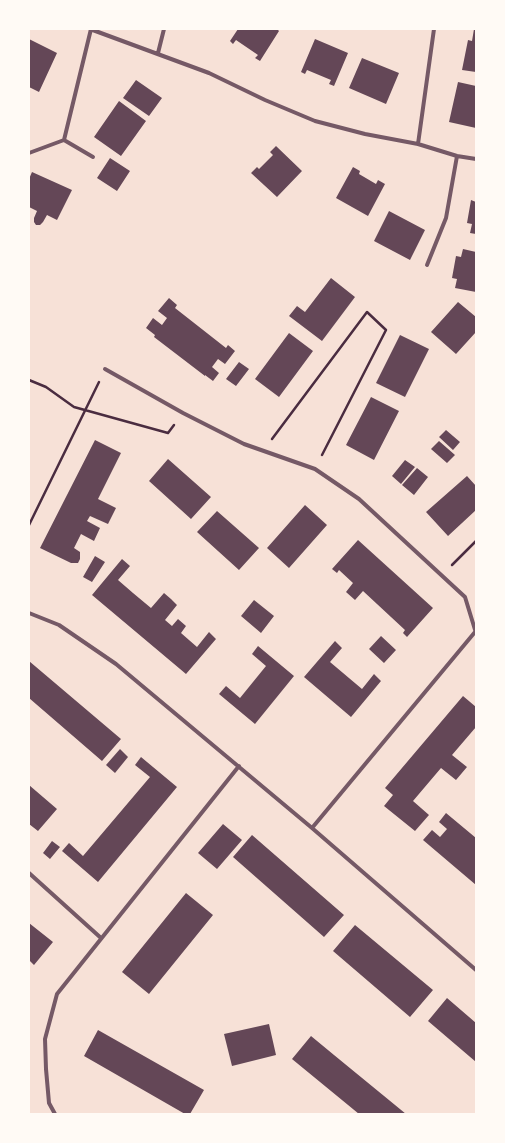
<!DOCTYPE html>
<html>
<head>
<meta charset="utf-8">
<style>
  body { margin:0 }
  #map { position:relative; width:505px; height:1143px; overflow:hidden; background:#f7e1d7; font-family:"DM Sans",sans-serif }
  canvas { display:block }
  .frame { position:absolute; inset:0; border:30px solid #fffaf5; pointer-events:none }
</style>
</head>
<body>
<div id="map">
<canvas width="505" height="1143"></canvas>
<div class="frame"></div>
</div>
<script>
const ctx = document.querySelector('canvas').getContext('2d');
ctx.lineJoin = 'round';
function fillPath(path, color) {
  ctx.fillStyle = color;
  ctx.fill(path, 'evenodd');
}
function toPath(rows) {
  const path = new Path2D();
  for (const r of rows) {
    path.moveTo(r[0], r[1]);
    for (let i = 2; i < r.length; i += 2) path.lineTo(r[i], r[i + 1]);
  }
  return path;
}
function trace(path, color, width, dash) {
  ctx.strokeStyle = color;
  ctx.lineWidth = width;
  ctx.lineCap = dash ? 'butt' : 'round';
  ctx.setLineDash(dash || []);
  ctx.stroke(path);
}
fillPath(toPath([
  [238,29,277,29,279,31,260,61,255,58,258,55,236,40,233,44,230,41],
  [474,29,476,29,476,72,462,70,468,40,472,41],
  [29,39,57,53,39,92,29,87],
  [315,39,348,53,334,86,329,84,331,80,307,70,305,74,301,72],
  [362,58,399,73,386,104,349,88],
  [136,80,162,98,149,116,123,98],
  [458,82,476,86,476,128,449,122],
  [119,101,146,121,121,156,94,137],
  [276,146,302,171,277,197,251,173,257,167,259,169,273,155,270,152],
  [110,158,130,171,117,191,97,178],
  [353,167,360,171,359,174,376,184,378,180,385,184,368,216,336,198],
  [32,172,72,190,57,220,47,215,43,222,40,225,36,225,34,222,34,218,37,211,29,207,29,179],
  [471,200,476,202,476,234,470,233,472,224,467,223],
  [389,211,425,230,410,260,374,241],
  [463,249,476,252,476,292,455,288,457,279,452,278,456,256,461,257],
  [331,278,355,297,322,341,289,316,297,306,305,312],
  [169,298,177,305,175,308,226,348,228,345,235,351,225,364,218,359,212,367,219,373,213,381,205,375,205,376,154,337,155,335,146,328,153,318,162,325,167,318,158,311],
  [458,302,476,317,476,332,456,354,431,332],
  [289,333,313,351,279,397,255,379],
  [400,335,429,349,405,397,376,383],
  [239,362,249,369,236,386,226,379],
  [371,397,399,411,374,460,346,445],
  [446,430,460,442,453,450,439,437],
  [95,440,121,453,98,499,116,508,108,524,90,516,87,521,100,528,94,541,81,534,74,548,80,552,80,559,78,563,71,563,40,548],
  [439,441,455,455,447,463,431,449],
  [168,459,211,497,191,519,149,481],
  [405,460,415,467,401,484,392,476],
  [417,468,428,477,414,495,402,485],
  [467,476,476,486,476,510,448,536,426,512],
  [305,505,327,525,289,568,267,548],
  [217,511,259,548,239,570,197,532],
  [358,540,433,608,407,637,403,633,405,630,363,591,355,600,346,592,353,583,339,570,337,573,332,569],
  [95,556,105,562,92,582,83,577],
  [122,559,130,566,118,580,133,593,151,608,164,593,171,599,177,605,165,620,172,626,178,619,186,626,181,633,197,647,209,632,216,639,186,674,92,595],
  [254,600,274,616,261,633,241,616],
  [381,636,396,650,384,663,369,649],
  [335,641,342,648,330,662,362,689,374,674,381,681,351,717,304,677],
  [258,646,294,676,255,724,219,694,226,686,240,698,266,666,252,654],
  [29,661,121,739,102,761,29,698],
  [463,696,476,707,476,727,452,755,467,767,456,780,441,768,413,801,429,815,415,831,384,806,393,795,385,788],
  [120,749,128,757,115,773,106,765],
  [141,757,177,787,98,882,62,851,69,843,83,856,150,777,135,765],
  [29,785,57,809,38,831,29,824],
  [446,813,476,838,476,885,423,840,432,830,440,837,447,829,439,822],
  [223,824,242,840,217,869,198,853],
  [252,835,344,915,324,937,233,857],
  [52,841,60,847,50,859,43,853],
  [186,893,213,915,149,994,122,972],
  [29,923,53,942,34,965,29,960],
  [355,925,433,990,410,1017,333,951],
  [447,998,476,1023,476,1062,428,1021],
  [269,1024,276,1055,232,1066,224,1034],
  [98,1030,204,1090,190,1114,185,1114,84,1056],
  [311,1036,334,1055,406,1114,359,1114,292,1059]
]), '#644757');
trace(toPath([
  [29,380,46,387,74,407,168,433,174,425],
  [272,439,367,312,386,330,322,455],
  [29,525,99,382],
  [452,565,476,541]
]), '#4a2c40', 2.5);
trace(toPath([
  [90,29,209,73,265,100,315,121,365,134,418,144,457,156,476,159],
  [158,53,164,29],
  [64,140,93,157],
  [418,144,434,29],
  [29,153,64,140,91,29],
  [427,265,446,218,457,156],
  [105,369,183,413,244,444,315,469,359,499,465,597,476,633],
  [29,613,59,625,116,664,312,828,476,970],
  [312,828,475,632],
  [29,873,101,938],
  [55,1114,49,1103,46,1069,45,1039,57,994,239,766]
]), '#755966', 4);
</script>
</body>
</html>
